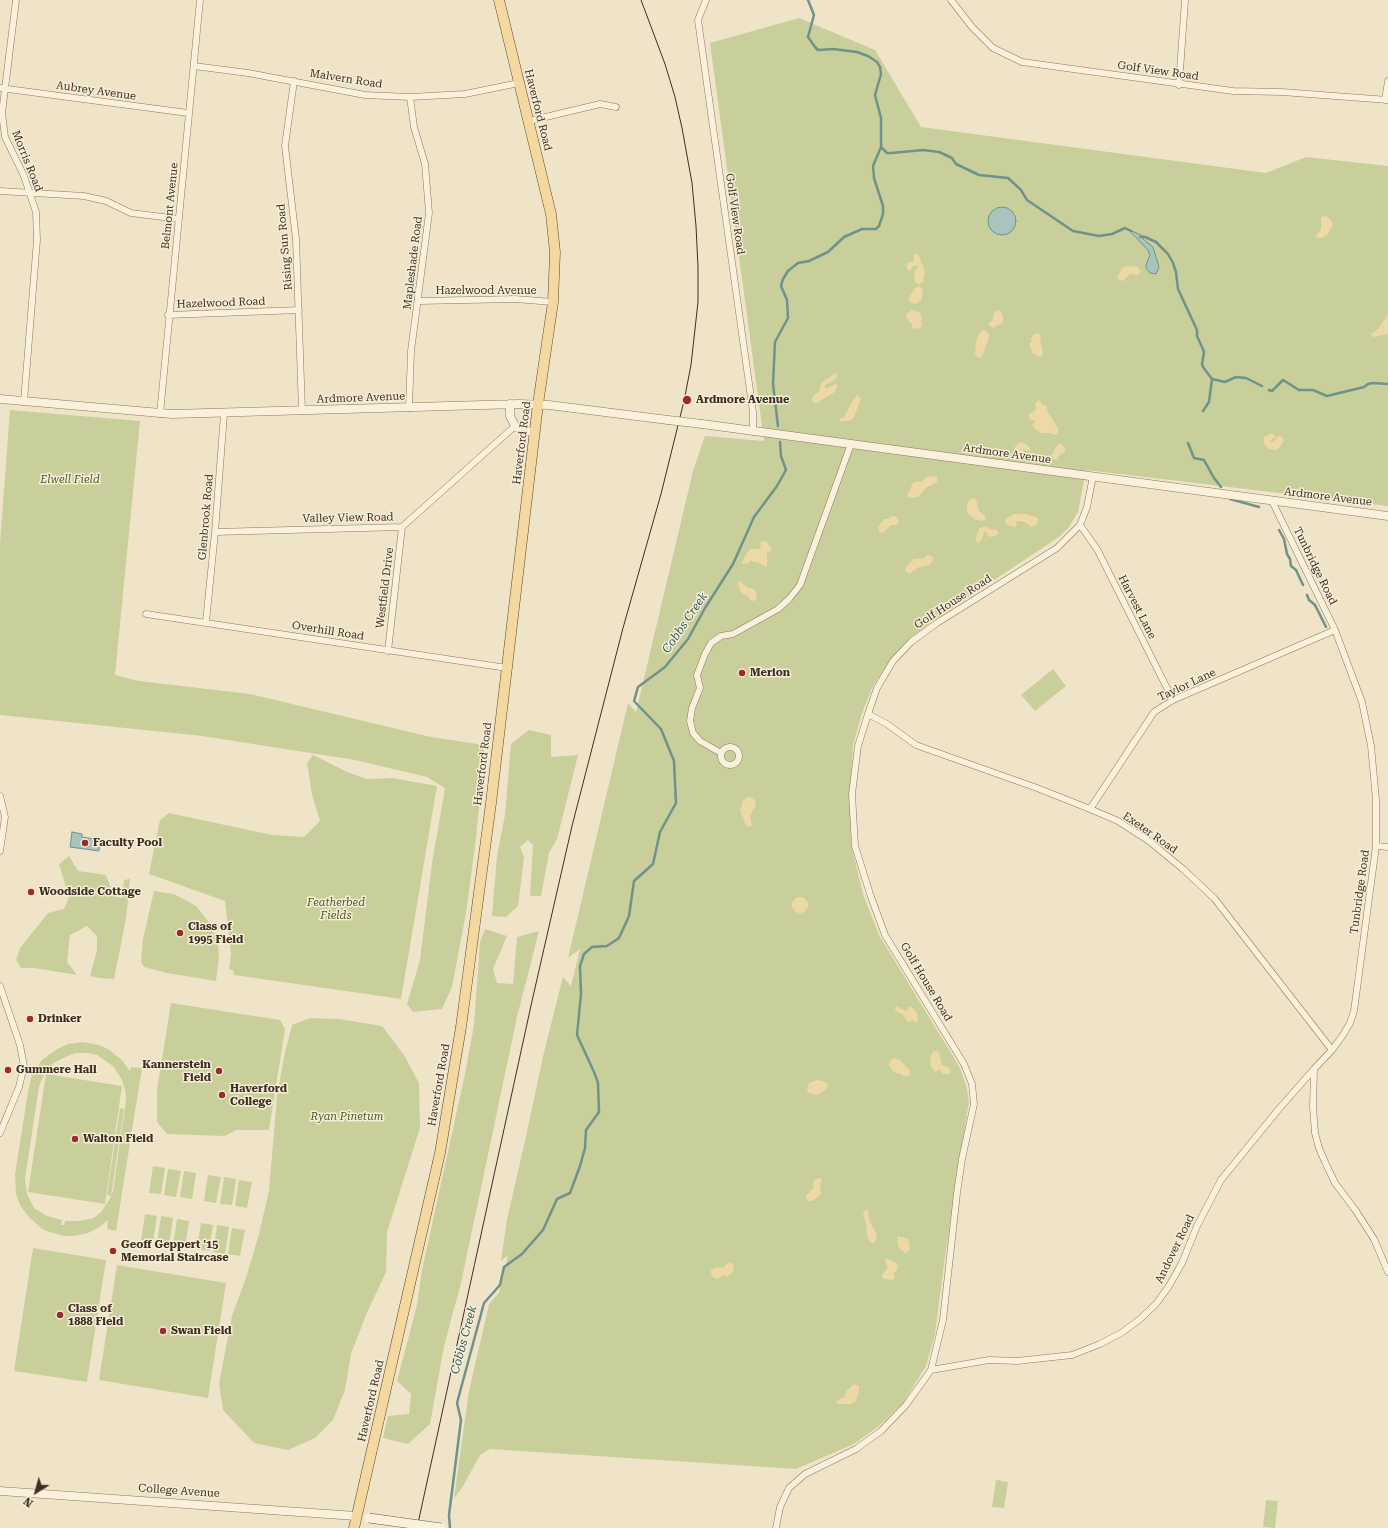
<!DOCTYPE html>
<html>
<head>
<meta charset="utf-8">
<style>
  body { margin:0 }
  #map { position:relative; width:1388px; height:1528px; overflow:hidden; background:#f0e4c8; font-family:"Roboto Serif",serif }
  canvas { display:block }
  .north { position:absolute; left:16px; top:1472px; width:40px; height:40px; -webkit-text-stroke:3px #f7eed8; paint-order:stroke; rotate:217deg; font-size:11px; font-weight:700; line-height:16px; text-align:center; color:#3d2e20 }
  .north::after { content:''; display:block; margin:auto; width:14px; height:18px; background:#3d2e20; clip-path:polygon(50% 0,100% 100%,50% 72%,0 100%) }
</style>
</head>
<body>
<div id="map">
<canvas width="1388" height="1528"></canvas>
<div class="north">N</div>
</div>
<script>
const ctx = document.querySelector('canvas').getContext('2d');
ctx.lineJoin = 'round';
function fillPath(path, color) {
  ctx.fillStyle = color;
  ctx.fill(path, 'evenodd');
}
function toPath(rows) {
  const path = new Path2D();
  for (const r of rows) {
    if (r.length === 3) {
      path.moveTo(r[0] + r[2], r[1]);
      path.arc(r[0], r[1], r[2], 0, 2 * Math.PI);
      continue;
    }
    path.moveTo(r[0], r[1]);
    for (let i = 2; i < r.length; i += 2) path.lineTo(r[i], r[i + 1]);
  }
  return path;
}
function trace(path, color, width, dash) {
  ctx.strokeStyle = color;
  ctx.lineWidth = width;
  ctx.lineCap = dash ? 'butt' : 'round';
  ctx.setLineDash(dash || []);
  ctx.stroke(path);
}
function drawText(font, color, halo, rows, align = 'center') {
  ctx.font = font + ' "Roboto Serif",serif';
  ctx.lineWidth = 3;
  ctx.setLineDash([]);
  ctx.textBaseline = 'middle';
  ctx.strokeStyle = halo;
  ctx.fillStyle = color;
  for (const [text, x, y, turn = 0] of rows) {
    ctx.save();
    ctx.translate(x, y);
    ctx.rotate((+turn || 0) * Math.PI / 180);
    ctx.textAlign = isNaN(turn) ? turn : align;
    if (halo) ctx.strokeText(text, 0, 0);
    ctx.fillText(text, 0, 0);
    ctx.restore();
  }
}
fillPath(toPath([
  [799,18,875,50,921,127,1266,173,1306,157,1388,166,1388,506,1086,470,1078,512,1069,527,1059,537,934,620,909,639,891,659,873,686,862,713,853,745,850,795,851,844,863,894,879,935,959,1066,966,1085,969,1101,945,1257,935,1334,926,1366,903,1403,879,1426,854,1444,796,1469,490,1449,480,1455,462,1488,454,1498,469,1391,489,1304,499,1293,508,1255,501,1261,507,1219,525,1141,544,1052,563,977,571,986,580,949,568,958,628,703,636,712,693,471,705,436,764,441,710,43],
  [10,410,140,421,115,675,139,681,250,694,431,737,484,745,483,766,476,838,466,913,452,987,442,1009,413,1012,407,1004,420,960,432,863,445,788,427,777,355,760,202,736,0,715,0,543],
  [1053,669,1066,686,1035,711,1021,695],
  [529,730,551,735,551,757,578,755,557,839,549,853,541,896,530,896,533,845,528,840,520,847,524,857,518,906,506,917,492,916,497,856,505,815,511,744],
  [313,755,347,772,367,779,392,778,437,786,401,999,234,975,233,970,229,969,231,954,225,901,149,874,160,820,169,813,272,835,304,837,320,821,312,795,307,763],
  [69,856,78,871,106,875,114,896,122,898,124,880,130,879,126,919,114,979,99,978,90,976,97,950,97,936,87,926,70,935,67,962,77,975,34,968,21,968,16,960,20,948,48,913,64,909,69,897,59,864],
  [154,891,173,894,182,898,196,906,209,922,213,929,218,945,219,956,216,981,167,973,144,967,141,962,143,939],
  [485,929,507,936,493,969,497,983,513,984,517,937,539,931,517,1017,461,1283,444,1346,430,1424,408,1444,383,1438,388,1416,409,1414,411,1394,397,1381,417,1305,422,1270,465,1074,474,1025,480,942],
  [171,1003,280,1020,285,1029,269,1130,236,1130,225,1136,167,1134,157,1122,157,1090],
  [310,1018,339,1019,382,1026,404,1055,419,1083,420,1128,387,1232,386,1272,366,1315,351,1354,345,1390,333,1420,315,1438,288,1450,254,1443,223,1410,219,1383,232,1316,246,1278,259,1234,269,1191,277,1096,285,1052,292,1025],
  [83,1042,99,1045,108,1049,122,1060,130,1071,131,1067,142,1068,116,1231,107,1229,108,1220,98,1228,88,1233,74,1236,64,1236,50,1232,42,1229,27,1215,20,1205,16,1194,15,1174,28,1092,32,1074,42,1060,57,1049,68,1044],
  [76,1053,87,1053,97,1055,113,1066,122,1080,125,1090,126,1100,113,1191,109,1200,102,1211,94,1218,78,1221,65,1221,64,1225,61,1225,62,1220,47,1216,34,1208,27,1194,25,1179,39,1087,42,1079,47,1070,55,1062,70,1055],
  [46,1074,122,1086,105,1204,28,1192],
  [120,1108,124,1109,111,1196,107,1195],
  [153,1166,165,1168,161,1194,149,1193],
  [168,1169,181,1171,176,1197,164,1195],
  [184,1171,196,1173,192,1199,180,1197],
  [208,1175,221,1177,216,1203,204,1201],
  [224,1177,236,1179,232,1205,220,1204],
  [239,1180,252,1182,247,1208,235,1206],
  [145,1214,157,1216,153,1242,141,1240],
  [161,1216,173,1218,169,1245,157,1243],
  [177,1219,189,1221,185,1247,173,1245],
  [201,1223,213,1225,209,1251,197,1249],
  [217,1225,229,1227,225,1254,213,1252],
  [232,1228,245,1230,240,1256,228,1254],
  [33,1248,106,1260,87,1382,14,1371],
  [117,1265,226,1283,208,1398,99,1380],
  [996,1480,1008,1482,1004,1508,992,1507],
  [1266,1500,1278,1501,1275,1528,1263,1527]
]), '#c9cf9b');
fillPath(toPath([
  [1326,216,1332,221,1333,226,1328,234,1322,238,1317,238,1316,235,1321,229,1321,217],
  [914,254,918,254,925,271,923,282,919,285,915,282,914,278,915,270,918,268,918,266,913,266,910,271,908,270,906,267,908,262,913,262],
  [1128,266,1138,267,1141,272,1137,275,1130,274,1123,281,1120,280,1118,279,1118,276,1122,268],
  [918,286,922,288,923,294,921,300,916,304,911,303,908,300,908,299,915,288],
  [911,310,919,312,922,318,921,322,922,325,919,329,912,328,912,324,908,320,906,316,908,312,910,312],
  [997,310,1001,311,1003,316,1003,320,1001,324,992,328,988,324,993,320,994,313],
  [1388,314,1388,334,1373,337,1371,334,1378,329],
  [984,330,987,332,989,335,988,340,982,357,979,358,975,355,976,341,980,332],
  [1037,333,1040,335,1041,339,1040,342,1042,344,1041,348,1043,349,1042,357,1033,354,1030,346,1029,344,1032,341,1031,339,1034,334],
  [836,373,837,374,836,379,825,385,825,388,827,388,836,384,838,385,835,392,815,404,812,401,813,396,819,391,822,382],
  [857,395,861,399,854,417,851,420,840,422,840,419,844,417,853,400],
  [1040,400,1042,404,1047,406,1047,410,1059,430,1056,435,1049,433,1041,433,1034,428,1032,425,1035,422,1033,420,1029,419,1029,414,1036,410,1035,403],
  [1273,433,1276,437,1272,439,1270,443,1273,442,1278,436,1281,436,1284,440,1280,447,1276,450,1268,449,1264,443,1264,437],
  [1020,442,1026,444,1030,448,1030,450,1027,451,1024,449,1022,449,1026,453,1031,453,1041,457,1052,455,1057,445,1061,443,1066,450,1062,454,1059,455,1057,460,1052,459,1048,461,1044,461,1022,457,1016,454,1014,448],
  [930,476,937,477,937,482,927,487,918,497,910,498,907,496,913,483,917,481,921,482,926,477],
  [971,498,976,499,979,511,986,517,985,520,981,521,974,519,967,512,967,504],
  [1014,514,1025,514,1036,517,1038,519,1038,523,1032,527,1024,522,1018,521,1016,522,1017,526,1014,527,1005,524,1005,521,1006,519],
  [892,516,897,517,899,522,896,525,891,525,884,532,880,533,878,527,884,519,888,519],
  [985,526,990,529,997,530,999,534,992,537,988,536,986,532,984,532,982,540,977,543,976,538,977,533,980,528],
  [762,541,766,541,771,548,771,550,767,553,767,565,766,567,757,562,752,562,751,560,749,563,742,564,742,562,747,553,751,549,759,549,761,546,760,543],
  [928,555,932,556,933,558,932,562,930,564,926,566,919,567,909,574,905,570,906,567,913,559,924,558],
  [739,581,748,588,754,589,757,595,756,600,752,601,749,599,749,597,741,593,738,584],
  [748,797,751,797,755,801,756,806,750,815,752,826,749,827,746,825,740,811,743,801],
  [800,905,8],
  [896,1006,906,1011,910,1006,911,1006,917,1013,918,1021,917,1023,912,1020,910,1022,907,1021,902,1014,899,1013,895,1010],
  [934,1051,939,1052,942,1065,948,1067,951,1070,949,1074,942,1074,940,1069,935,1072,931,1067,930,1060,932,1053],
  [894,1058,900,1060,909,1069,910,1074,909,1076,903,1076,901,1074,896,1073,892,1070,889,1065,890,1061],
  [817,1080,823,1081,827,1083,828,1085,826,1089,817,1095,809,1093,807,1089,809,1083],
  [819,1178,822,1180,820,1185,821,1194,812,1201,809,1201,806,1198,807,1195,810,1191,813,1189,814,1180],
  [866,1209,868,1211,869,1219,877,1235,876,1240,873,1243,870,1242,867,1236,866,1224,863,1213],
  [898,1236,908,1239,909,1242,910,1249,906,1254,899,1248,897,1238],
  [886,1258,895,1262,898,1266,896,1272,893,1273,895,1277,893,1280,885,1279,882,1277,882,1275,888,1267,885,1262],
  [730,1262,733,1265,734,1270,731,1274,727,1276,722,1275,721,1277,717,1279,713,1277,711,1273,711,1270,717,1267,723,1268,725,1265],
  [853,1384,859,1386,859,1393,855,1402,850,1404,837,1404,836,1401,845,1397,846,1392]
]), '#ecd9a5');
const water = toPath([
  [1002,221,14],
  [1128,229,1145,237,1143,239,1153,247,1159,267,1156,274,1150,273,1146,268,1146,265,1150,255,1148,250,1128,229],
  [72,832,82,834,82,837,100,840,99,851,70,847,72,832]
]);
fillPath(water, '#a9c4bc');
trace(water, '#6f938a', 1);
trace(toPath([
  [881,147,887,153,892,153,923,150,939,152,952,158,956,164,979,175,1008,178,1021,190,1027,200,1073,231,1099,236,1112,234,1125,228,1131,231],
  [1140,237,1145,237,1156,242,1168,254,1173,263,1176,272,1178,289,1197,330,1197,336,1202,347,1204,352,1202,364,1203,367,1212,379,1209,402,1203,411],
  [1212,379,1225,382,1236,377,1246,378,1262,386],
  [1269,390,1272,391,1283,380,1299,390,1313,390,1327,396,1364,387,1368,384,1373,383,1388,384],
  [778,426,773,384,775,342,788,318,787,300,781,286,783,279,788,271,798,263,809,261,828,252,844,237,862,229,876,229,879,226,883,214,883,206,874,178,873,166,881,147,881,118,875,95,881,74,880,67,877,62,868,56,857,52,833,49,818,50,815,47,808,37,814,15,808,0],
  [1188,443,1194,458,1204,460,1214,478,1221,487],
  [1230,499,1259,507],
  [1279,530,1284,539,1287,554,1290,559,1291,566,1296,570,1303,585],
  [1307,595,1309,600,1315,605,1326,627],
  [450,1528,449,1515,461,1420,457,1403,484,1303,500,1285,504,1267,522,1254,543,1230,557,1199,570,1193,580,1166,585,1148,586,1130,599,1112,598,1083,594,1072,577,1035,581,994,580,966,584,954,592,947,607,946,619,938,629,916,634,881,653,864,660,832,676,803,674,761,661,729,634,701,638,687,665,667,688,639,705,608,733,564,754,517,777,486,786,470,781,456,780,442]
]), '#6f938a', 2.5);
const minor = toPath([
  [16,0,2,113,5,137,24,176,36,212,37,240,24,401],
  [706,0,698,20,753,412,753,432],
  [951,0,972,27,993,48,1022,62,1233,91,1282,92,1388,100],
  [194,66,248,73,365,95,410,97,465,94,519,83],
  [294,81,285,146,296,239,302,411],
  [1179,85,1185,0],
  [0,88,188,113],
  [1385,100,1388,81],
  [529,121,600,104,616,107],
  [0,191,84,196,106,201,131,213,179,219],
  [419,301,515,299,553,302],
  [168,315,299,310],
  [409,408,411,351,429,213,425,164,414,127,410,97],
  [160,414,200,0],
  [1272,501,1335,630,1362,702,1371,746,1376,800,1376,846,1354,1011,1350,1023,1343,1035,1332,1050,1314,1069,1313,1107,1315,1133,1319,1148,1325,1162,1335,1183,1356,1211,1374,1239,1388,1272],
  [1080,525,1097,549,1173,700],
  [215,532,402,527,515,426],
  [146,614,507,668],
  [206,622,215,532,224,414],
  [388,651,402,527],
  [868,714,887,724,916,745,1037,788,1090,809,1118,821,1149,841,1183,869,1214,898,1332,1050],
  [730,756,9],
  [721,753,700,741,693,733,690,721,692,708,700,688,697,675,705,654,711,643,721,636,733,634,778,609,789,599,800,585,851,444],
  [0,796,5,817,0,851],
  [1090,809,1154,712,1173,700,1335,630],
  [1376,846,1388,847],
  [0,986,20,1045,24,1066,19,1087,0,1133],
  [931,1370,989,1360,1017,1361,1072,1355,1100,1344,1121,1333,1139,1320,1156,1304,1169,1286,1182,1263,1197,1226,1221,1180,1278,1110,1314,1069],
  [776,1528,780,1507,789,1488,805,1474,856,1449,881,1431,906,1405,931,1370,943,1320,957,1193,962,1159,974,1104,972,1084,964,1064,885,935,870,894,855,846,852,794,858,746,868,714,877,688,893,661,911,642,937,623,1057,548,1080,525,1087,507,1093,476]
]);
const tertiary = toPath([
  [0,399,172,414,518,404,549,405,668,420],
  [510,404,510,416,515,426,523,431,535,432],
  [702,424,1388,516],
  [0,1491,356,1516]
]);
const primary = toPath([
  [354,1528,440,1153,461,1027,491,803,538,404,553,302,555,252,551,214,499,0]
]);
trace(minor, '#8d765c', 7);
trace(tertiary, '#8d765c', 9);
trace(primary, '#5b4430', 11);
trace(minor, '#faf1dc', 6);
trace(tertiary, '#faf1dc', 8);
trace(primary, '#f3d9a0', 10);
trace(toPath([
  [417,1528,532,1001,572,826,623,628,661,494,684,401,691,365,698,302,698,267,696,226,692,183,682,128,675,97,665,64,641,0]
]), '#3d2e20', 1);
const tertiaryBridge = toPath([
  [668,420,702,424]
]);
const secondaryBridge = toPath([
  [369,1518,441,1528]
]);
trace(tertiaryBridge, '#8d765c', 9, []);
trace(secondaryBridge, '#6f573f', 10, []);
trace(tertiaryBridge, '#faf1dc', 8);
trace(secondaryBridge, '#faf1dc', 9);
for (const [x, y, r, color] of [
  [687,400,5,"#9e2a2b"],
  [742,673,4,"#9e2a2b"],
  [85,843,4,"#9e2a2b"],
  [31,892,4,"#9e2a2b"],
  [180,933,4,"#9e2a2b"],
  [30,1019,4,"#9e2a2b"],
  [8,1070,4,"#9e2a2b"],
  [219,1071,4,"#9e2a2b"],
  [222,1095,4,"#9e2a2b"],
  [75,1139,4,"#9e2a2b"],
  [113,1251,4,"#9e2a2b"],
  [60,1315,4,"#9e2a2b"],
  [163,1331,4,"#9e2a2b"]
]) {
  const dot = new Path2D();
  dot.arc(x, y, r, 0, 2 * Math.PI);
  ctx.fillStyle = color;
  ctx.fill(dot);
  trace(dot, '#f7eed8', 1.5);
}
drawText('11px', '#3d2e20', '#f7eed8', [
  ["Golf View Road",1158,71,8],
  ["Malvern Road",346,79,9],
  ["Aubrey Avenue",96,91,8],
  ["Haverford Road",538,110,76],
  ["Morris Road",27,161,68],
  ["Belmont Avenue",170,206,-84],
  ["Golf View Road",735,214,82],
  ["Rising Sun Road",285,247,-95],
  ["Mapleshade Road",413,263,-83],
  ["Hazelwood Avenue",486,291],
  ["Hazelwood Road",221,303,-2],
  ["Ardmore Avenue",361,398,-2],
  ["Haverford Road",522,443,-83],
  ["Ardmore Avenue",1007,454,8],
  ["Ardmore Avenue",1328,497,7],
  ["Glenbrook Road",206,517,-85],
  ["Valley View Road",348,518,-1],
  ["Tunbridge Road",1315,566,64],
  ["Westfield Drive",385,588,-83],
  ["Golf House Road",953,602,-33],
  ["Harvest Lane",1137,607,63],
  ["Overhill Road",328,631,9],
  ["Taylor Lane",1187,685,-25],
  ["Haverford Road",483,764,-83],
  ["Exeter Road",1150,833,35],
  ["Tunbridge Road",1360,892,-82],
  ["Golf House Road",926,982,59],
  ["Haverford Road",439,1085,-80],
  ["Andover Road",1175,1249,-64],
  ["Haverford Road",371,1401,-77],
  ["College Avenue",179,1491,4]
]);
drawText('bold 11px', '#3d2e20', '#f7eed8', [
  ["Ardmore Avenue",696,400],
  ["Merion",750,673],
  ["Faculty Pool",93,843],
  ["Woodside Cottage",39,892],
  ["Class of",188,927],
  ["1995 Field",188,940],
  ["Drinker",38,1019],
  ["Kannerstein",211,1065,"right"],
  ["Field",211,1078,"right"],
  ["Gummere Hall",16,1070],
  ["Haverford",230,1089],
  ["College",230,1102],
  ["Walton Field",83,1139],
  ["Geoff Geppert '15",121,1245],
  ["Memorial Staircase",121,1258],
  ["Class of",68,1309],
  ["1888 Field",68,1322],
  ["Swan Field",171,1331]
], 'left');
drawText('italic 11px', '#4d5a26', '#f7eed8', [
  ["Elwell Field",70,480],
  ["Featherbed",336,903],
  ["Fields",336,916],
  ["Ryan Pinetum",347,1117]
]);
drawText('italic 12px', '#2f5d5a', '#f7eed8', [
  ["Cobbs Creek",685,623,-56],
  ["Cobbs Creek",464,1340,-75]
]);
</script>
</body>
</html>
